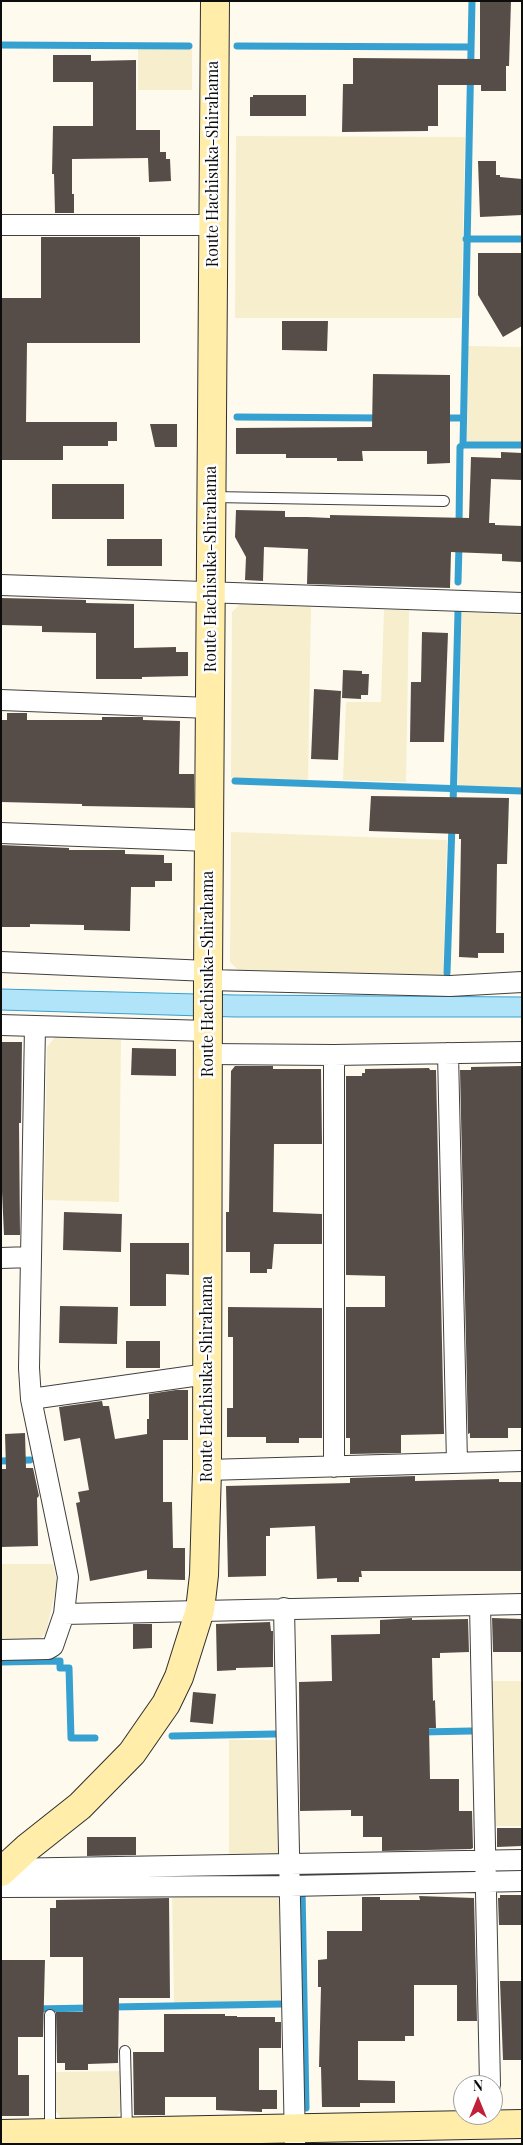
<!DOCTYPE html>
<html>
<head>
<meta charset="utf-8">
<style>
  body { margin:0 }
  #map { position:relative; width:523px; height:2145px; overflow:hidden; background:#fffaee; font-family:"Playfair Display",serif }
  canvas { display:block }
  .frame { position:absolute; inset:0; border:2px solid #0d0d0d; pointer-events:none }
  .north { position:absolute; left:453px; top:2075px; width:50px; height:50px; box-sizing:border-box; background:#fff; border:1px solid #9e9e9e; border-radius:50%; rotate:0deg; font-size:14px; font-weight:700; line-height:20px; text-align:center; color:#0d0d0d }
  .north::after { content:''; display:block; margin:auto; width:18px; height:22px; background:#c12138; clip-path:polygon(50% 0,100% 100%,50% 72%,0 100%) }
</style>
</head>
<body>
<div id="map">
<canvas width="523" height="2145"></canvas>
<div class="frame"></div>
<div class="north">N</div>
</div>
<script>
const ctx = document.querySelector('canvas').getContext('2d');
ctx.lineJoin = 'round';
function fillPath(path, color) {
  ctx.fillStyle = color;
  ctx.fill(path, 'evenodd');
}
function toPath(rows) {
  const path = new Path2D();
  for (const r of rows) {
    path.moveTo(r[0], r[1]);
    for (let i = 2; i < r.length; i += 2) path.lineTo(r[i], r[i + 1]);
  }
  return path;
}
function trace(path, color, width, dash) {
  ctx.strokeStyle = color;
  ctx.lineWidth = width;
  ctx.lineCap = dash ? 'butt' : 'round';
  ctx.setLineDash(dash || []);
  ctx.stroke(path);
}
function drawText(font, color, halo, rows, align = 'center') {
  ctx.font = font + ' "Playfair Display",serif';
  ctx.lineWidth = 5;
  ctx.setLineDash([]);
  ctx.textBaseline = 'middle';
  ctx.strokeStyle = halo;
  ctx.fillStyle = color;
  for (const [text, x, y, turn = 0] of rows) {
    ctx.save();
    ctx.translate(x, y);
    ctx.rotate((+turn || 0) * Math.PI / 180);
    ctx.textAlign = isNaN(turn) ? turn : align;
    if (halo) ctx.strokeText(text, 0, 0);
    ctx.fillText(text, 0, 0);
    ctx.restore();
  }
}
fillPath(toPath([
  [138,48,192,49,192,90,138,90],
  [236,136,465,137,461,318,235,318],
  [468,346,522,347,522,443,467,443],
  [240,604,311,607,308,780,231,778,232,612],
  [384,610,409,610,406,782,343,780,346,702,381,702],
  [462,612,522,615,522,788,458,786],
  [231,832,447,840,443,977,240,972,230,962],
  [55,1037,121,1040,119,1202,44,1200,47,1047],
  [1,1564,53,1564,57,1583,46,1633,37,1641,1,1642],
  [486,1681,522,1681,522,1826,492,1826],
  [229,1740,283,1740,283,1855,229,1860],
  [281,1892,289,2001,174,2003,172,1893],
  [120,2071,121,2111,117,2117,61,2118,56,2111,56,2072]
]), '#f6eecd');
const water = toPath([
  [1,989,236,995,522,997,522,1017,235,1017,1,1010,1,989]
]);
fillPath(water, '#b1e4f8');
trace(water, '#36a1d1', 1);
trace(toPath([
  [1,45,189,46],
  [237,46,470,47],
  [466,239,522,239],
  [237,417,381,418],
  [442,418,463,418],
  [463,445,522,445],
  [459,526,460,447,463,445,472,1],
  [458,582,459,545],
  [235,781,522,791],
  [453,806,458,612],
  [447,973,452,824],
  [1,1461,30,1460],
  [1,1662,60,1661,60,1668,69,1668,71,1738,95,1738],
  [422,1732,471,1731],
  [172,1736,275,1734],
  [220,1876,522,1871],
  [302,1888,306,2108],
  [112,2007,282,2004],
  [34,2009,91,2008]
]), '#36a1d1', 7);
fillPath(toPath([
  [480,1,511,1,509,66,506,66,506,91,481,91,481,85,438,85,438,126,428,126,428,131,342,132,343,84,353,84,353,58,480,59],
  [53,55,91,55,91,61,136,60,136,130,160,130,160,152,166,152,166,159,170,159,171,181,149,182,148,158,72,159,72,194,74,194,74,213,55,213,54,174,52,174,53,126,93,126,93,82,53,82],
  [253,95,306,95,306,116,250,116,250,97,253,97],
  [478,161,496,161,496,175,500,175,500,177,522,179,522,215,480,217],
  [41,237,140,237,140,343,27,343,26,422,117,422,117,441,108,441,108,446,63,446,63,460,1,460,1,298,41,298],
  [478,253,522,253,522,326,503,337,478,295],
  [282,321,328,321,327,351,282,350],
  [373,374,450,375,450,463,427,464,427,451,362,451,363,461,337,461,337,458,286,458,286,454,236,454,236,428,372,427],
  [150,424,177,424,177,447,155,447],
  [501,452,522,453,522,480,491,479,489,523,495,523,495,525,522,526,522,562,502,561,502,554,451,552,450,588,307,584,308,549,264,547,263,581,245,580,246,557,235,537,236,510,285,511,285,517,307,517,330,518,330,515,469,518,471,457,501,458],
  [52,484,124,484,124,519,52,519],
  [107,539,162,539,162,566,107,566],
  [1,598,86,600,86,603,134,604,134,648,176,647,176,652,188,652,188,676,142,677,142,679,96,679,96,633,42,632,42,626,1,625],
  [422,632,448,633,444,742,410,742,411,682,421,682],
  [343,670,362,671,362,674,369,674,368,695,361,695,361,699,342,698],
  [314,689,341,691,338,760,311,759],
  [7,713,27,713,27,720,102,720,102,717,143,717,143,720,180,721,179,774,194,774,194,808,82,806,82,804,1,802,1,720,7,720],
  [371,796,509,798,507,864,497,864,496,933,504,933,504,953,478,953,478,958,459,957,461,839,459,839,459,834,369,831],
  [1,845,69,848,69,850,125,850,125,854,164,855,164,863,172,863,172,881,155,881,155,887,131,887,130,931,84,930,84,925,30,924,30,927,1,927],
  [1,1042,22,1042,21,1123,19,1123,20,1235,4,1235,1,1170],
  [132,1048,176,1049,176,1076,131,1075],
  [235,1066,273,1066,273,1069,321,1069,322,1144,274,1144,273,1212,322,1214,322,1244,274,1244,272,1269,267,1269,267,1273,250,1273,250,1252,226,1252,226,1212,229,1212,231,1071],
  [522,1066,522,1428,508,1428,508,1438,470,1438,470,1433,468,1434,460,1070,471,1070,471,1067],
  [429,1068,430,1070,436,1070,444,1434,401,1435,401,1453,350,1454,350,1438,346,1438,346,1307,385,1307,385,1276,346,1275,346,1076,362,1076,362,1073,365,1073,365,1069],
  [64,1212,122,1214,121,1252,63,1250],
  [130,1243,189,1243,189,1275,166,1274,166,1306,130,1306],
  [60,1306,118,1307,117,1344,59,1343],
  [228,1307,322,1308,322,1438,299,1438,299,1443,266,1443,266,1437,227,1437,227,1408,233,1408,233,1337,228,1337],
  [126,1341,160,1341,160,1368,126,1368],
  [176,1390,188,1390,188,1440,163,1440,163,1502,172,1502,173,1548,185,1548,185,1580,147,1579,147,1570,90,1581,76,1503,80,1502,78,1492,89,1490,80,1438,64,1441,59,1407,102,1401,103,1406,109,1406,115,1439,147,1434,147,1419,149,1419,149,1394],
  [25,1433,26,1468,33,1468,39,1496,37,1498,38,1546,1,1547,1,1469,6,1469,5,1434],
  [415,1476,415,1481,499,1479,499,1482,522,1482,522,1571,361,1571,362,1577,359,1577,359,1582,337,1582,337,1578,317,1579,315,1526,270,1528,270,1536,266,1536,266,1576,228,1577,226,1486,350,1483,350,1478],
  [412,1618,412,1620,468,1619,469,1652,440,1653,440,1658,432,1658,433,1701,435,1700,436,1728,429,1728,430,1779,459,1779,459,1811,472,1811,473,1848,471,1849,382,1851,382,1837,363,1837,363,1816,351,1816,351,1810,300,1811,299,1682,332,1681,331,1635,380,1634,380,1620],
  [492,1618,522,1619,522,1652,493,1652],
  [270,1622,271,1631,273,1631,273,1667,236,1668,236,1670,217,1671,216,1624],
  [133,1624,152,1624,152,1648,133,1649],
  [193,1692,216,1694,213,1724,190,1722],
  [497,1828,522,1828,522,1846,497,1847],
  [87,1837,136,1837,136,1855,87,1856],
  [500,1895,522,1895,522,1925,499,1925,498,1898,500,1898],
  [419,1896,474,1898,477,2021,457,2021,457,1985,414,1985,414,2036,405,2036,405,2041,358,2041,358,2080,395,2081,395,2103,360,2103,360,2107,322,2107,321,2067,319,2067,321,1987,318,1987,318,1960,327,1959,327,1931,362,1931,362,1897,380,1897,380,1900,420,1900],
  [169,1898,170,1998,119,1998,118,2063,88,2064,88,2070,65,2070,65,2063,57,2063,56,2012,83,2012,83,1957,50,1957,50,1908,56,1908,56,1900],
  [1,1960,45,1960,43,2037,18,2037,18,2075,29,2075,29,2116,1,2116],
  [500,1981,522,1981,522,2060,503,2060],
  [164,2014,225,2014,225,2016,237,2016,237,2017,275,2017,275,2022,281,2022,281,2048,259,2048,259,2090,277,2090,277,2109,262,2109,262,2112,216,2110,216,2097,165,2097,165,2115,134,2115,133,2052,164,2052]
]), '#564d49');
const lane = toPath([
  [213,497,444,501],
  [50,2015,50,2131],
  [125,2051,127,2130]
]);
const street = toPath([
  [1,225,213,225],
  [1,585,522,603],
  [1,700,210,708],
  [1,833,209,841],
  [1,962,208,971],
  [208,980,450,986,522,982],
  [1,1025,208,1031],
  [448,1053,457,1463],
  [208,1054,334,1055,522,1052],
  [31,1257,35,1026],
  [1,1258,31,1257,29,1368,31,1399,68,1577,64,1614,53,1646,48,1649,1,1650],
  [31,1399,207,1374],
  [334,1467,334,1055],
  [207,1470,522,1461],
  [480,1605,490,2085],
  [284,1608,295,2144],
  [64,1614,522,1604],
  [1,1869,522,1860],
  [1,1887,290,1886,522,1881]
]);
const secondary = toPath([
  [1,1872,27,1848,80,1806,132,1753,150,1727,166,1704,179,1677,200,1610,204,1575,207,1470,208,971,215,1],
  [1,2134,522,2124]
]);
trace(lane, '#404040', 12);
trace(street, '#404040', 22);
trace(secondary, '#2f2f2f', 30);
trace(lane, '#fff', 10);
trace(street, '#fff', 20);
trace(secondary, '#ffeda9', 28);
drawText('16px', '#0d0d0d', '#fff', [
  ["Route Hachisuka-Shirahama",213,164,-90],
  ["Route Hachisuka-Shirahama",211,569,-90],
  ["Route Hachisuka-Shirahama",208,974,-90],
  ["Route Hachisuka-Shirahama",207,1379,-90]
]);
</script>
</body>
</html>
